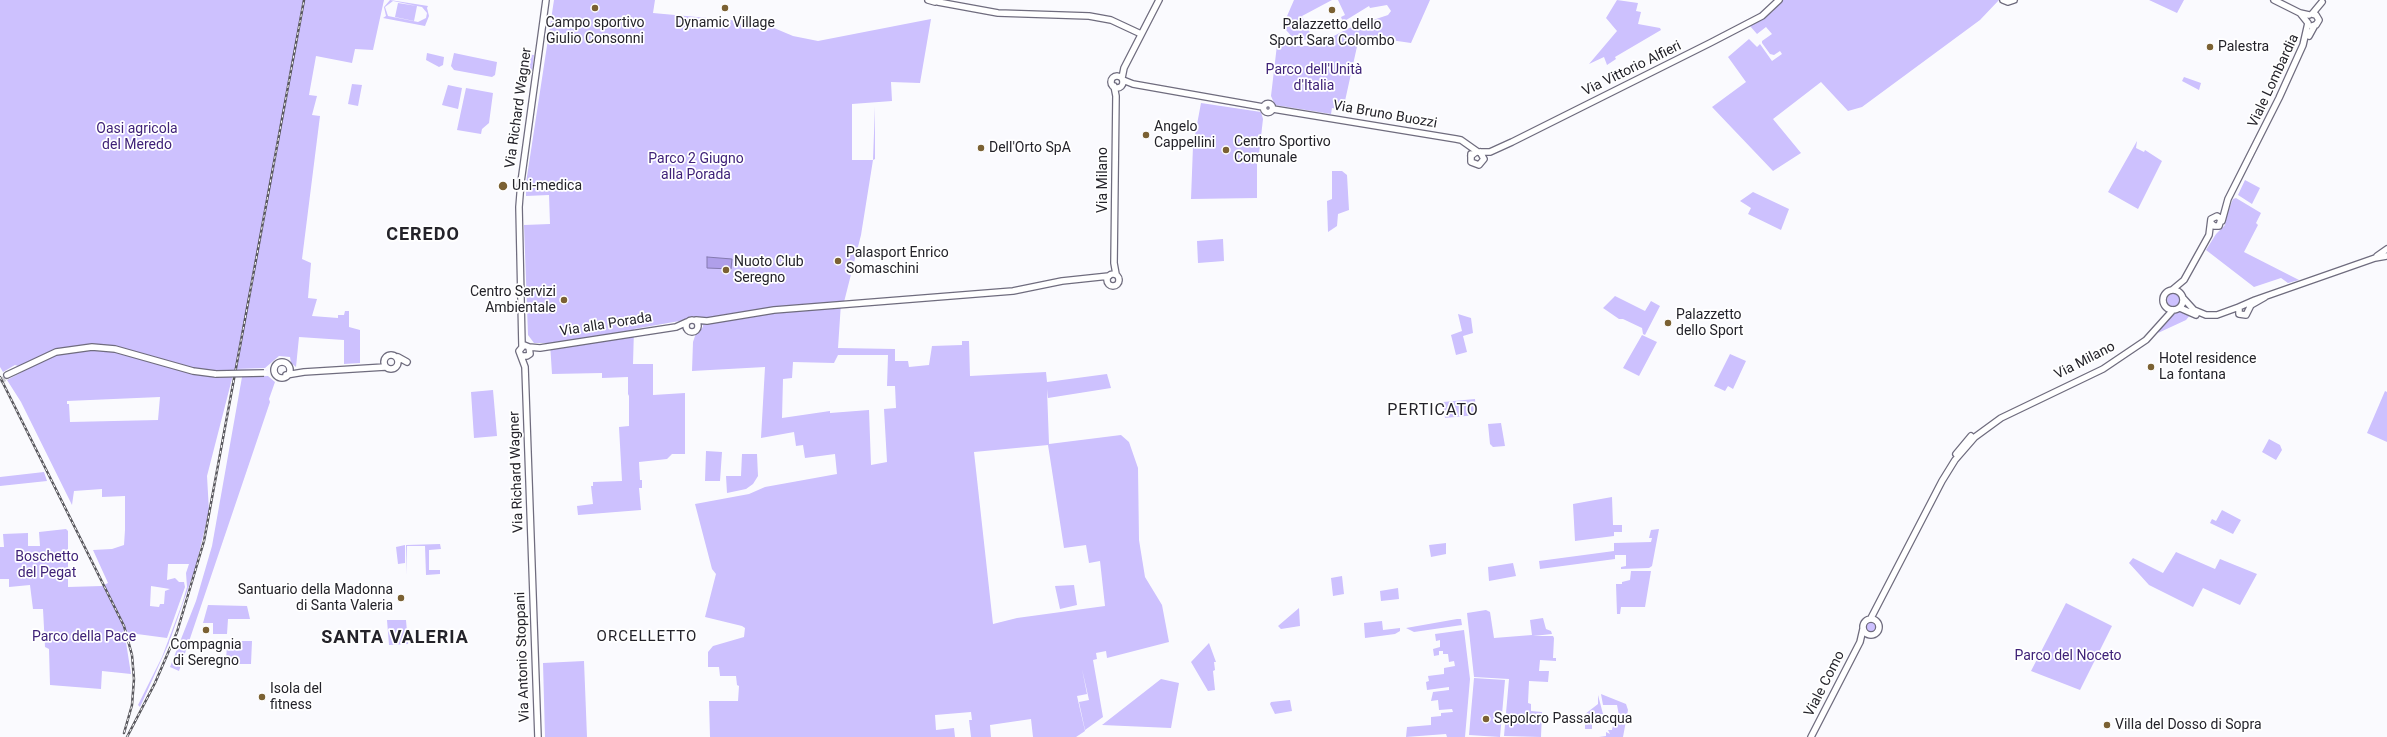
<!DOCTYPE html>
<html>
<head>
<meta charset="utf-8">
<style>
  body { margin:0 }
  canvas { display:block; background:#fafafe }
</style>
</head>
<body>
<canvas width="2387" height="737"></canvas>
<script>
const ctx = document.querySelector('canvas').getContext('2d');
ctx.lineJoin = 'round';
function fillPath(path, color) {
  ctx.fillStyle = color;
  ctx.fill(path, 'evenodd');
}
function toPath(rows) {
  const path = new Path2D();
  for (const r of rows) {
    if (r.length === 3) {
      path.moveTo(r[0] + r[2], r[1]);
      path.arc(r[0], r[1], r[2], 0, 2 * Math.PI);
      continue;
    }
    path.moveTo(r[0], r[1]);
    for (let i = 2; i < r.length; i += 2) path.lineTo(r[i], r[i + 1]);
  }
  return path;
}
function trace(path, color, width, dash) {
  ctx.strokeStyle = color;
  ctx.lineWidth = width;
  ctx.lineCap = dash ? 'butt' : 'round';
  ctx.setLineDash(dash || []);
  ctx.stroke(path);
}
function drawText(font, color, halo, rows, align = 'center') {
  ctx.font = font + ' Roboto,sans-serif';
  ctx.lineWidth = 3.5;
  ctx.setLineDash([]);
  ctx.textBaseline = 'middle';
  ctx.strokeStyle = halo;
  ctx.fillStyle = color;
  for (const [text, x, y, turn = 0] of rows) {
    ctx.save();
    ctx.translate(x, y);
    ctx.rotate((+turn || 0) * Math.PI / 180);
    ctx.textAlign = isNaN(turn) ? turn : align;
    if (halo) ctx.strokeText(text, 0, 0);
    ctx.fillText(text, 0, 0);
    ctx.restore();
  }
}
fillPath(toPath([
  [0,0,384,0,373,50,355,49,352,63,316,56,309,95,317,96,312,115,320,116,302,259,311,263,308,298,317,299,312,316,338,318,338,315,344,315,345,311,349,311,349,327,360,330,360,363,344,364,344,340,299,337,296,367,291,363,290,357,279,356,265,368,235,369,269,370,234,371,207,476,209,511,196,566,169,643,140,707,138,705,162,657,182,604,187,587,186,573,189,564,168,564,167,580,175,578,179,582,184,582,185,587,167,638,137,634,125,636,131,674,102,671,101,689,50,685,49,649,45,647,43,609,33,609,30,585,9,587,9,579,0,579,0,547,4,547,3,534,28,533,28,546,40,546,39,532,66,529,68,531,68,587,102,586,108,583,93,550,112,549,124,545,125,530,125,496,102,497,102,489,74,491,72,505,21,402,7,380,22,372,18,366,15,365,3,372,0,367],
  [160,397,158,420,70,422,69,404,67,404,67,401],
  [151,586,170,589,165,591,164,604,160,604,159,607,150,606],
  [390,0,428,6,427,8,429,16,425,26,383,18,386,16,384,7],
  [393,1,422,7,427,13,426,18,418,22,388,16,385,7],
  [554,0,655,0,653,13,752,22,774,28,793,36,818,41,931,19,920,83,891,82,892,101,852,104,852,160,873,160,875,106,875,159,873,160,861,235,844,302,841,303,838,348,895,349,895,361,908,361,909,367,929,365,932,346,962,345,962,341,969,341,970,376,1046,372,1047,382,1107,374,1111,388,1048,398,1047,389,1049,444,1121,435,1129,442,1138,468,1139,540,1145,577,1162,605,1169,642,1107,658,1106,651,1096,653,1097,659,1093,660,1103,717,1085,730,1079,702,1089,700,1082,669,1087,694,1077,696,1085,731,1076,737,1033,737,1031,719,990,725,991,737,971,737,969,720,972,720,971,712,935,715,936,730,954,728,955,737,710,737,709,701,738,701,739,686,737,685,736,676,720,676,719,667,708,667,708,652,713,646,744,637,745,628,742,626,705,617,716,574,712,569,695,504,749,494,765,487,837,474,835,454,805,458,803,445,796,446,794,432,761,438,765,367,692,371,693,342,696,333,703,327,702,317,634,329,633,364,653,364,653,395,685,393,685,454,672,454,667,459,639,462,640,480,642,480,642,488,639,488,641,510,578,515,577,506,593,504,591,486,593,486,593,482,622,481,619,427,629,426,629,396,628,394,628,377,602,378,602,373,552,374,550,343,534,343,528,335,524,225,550,224,549,195,526,196,526,183],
  [838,355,888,355,887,386,895,386,896,408,884,409,887,462,871,465,869,410,830,413,830,411,782,418,783,379,792,378,793,362,834,363],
  [1048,445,1064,548,1086,545,1089,563,1100,561,1105,606,1017,618,993,624,974,452],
  [1294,0,1332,0,1302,16,1313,39,1295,40,1286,30,1284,23],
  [1338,0,1430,0,1411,43,1370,37,1358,42,1343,110,1332,108,1331,114,1275,105,1271,96,1277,45,1281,42,1298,46,1315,46,1349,28,1388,15,1391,11,1387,5,1370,8,1369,6,1343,22,1341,17,1345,15],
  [1617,0,1638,3,1636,11,1641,12,1638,24,1660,28,1661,30,1615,57,1616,59,1607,65,1604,57,1589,64,1617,31,1606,18],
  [1782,0,1999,0,1980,20,1862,107,1848,111,1821,82,1773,119,1801,153,1773,171,1712,107,1746,82,1728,57,1749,39,1757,47,1760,44,1772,61,1782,54,1780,51,1774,55,1770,54,1762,43,1762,41,1772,34,1766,27,1757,34,1750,26,1772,12],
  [2149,0,2184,0,2177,13],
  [398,3,417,6,414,21,395,17],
  [427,53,444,57,443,65,439,67,426,60],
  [454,53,497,62,495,75,492,77,454,70,451,66],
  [523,54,534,55,532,72,520,71],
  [2184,77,2201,83,2199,90,2182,81],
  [352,84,362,85,358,106,348,104],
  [448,85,462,88,458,109,442,105],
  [466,88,493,93,489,123,482,129,481,134,457,130],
  [1201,103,1261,112,1263,119,1259,154,1257,154,1257,198,1191,199,1193,146],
  [2137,141,2136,148,2144,152,2145,150,2162,161,2138,209,2108,192],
  [1332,171,1342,171,1347,175,1349,210,1338,214,1337,226,1328,232,1327,201,1332,199],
  [2245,180,2260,188,2252,204,2238,195],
  [1753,192,1789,209,1781,230,1748,214,1751,208,1740,201],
  [2236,198,2261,213,2256,223,2258,225,2244,252,2299,280,2288,283,2281,278,2254,287,2206,250,2216,234,2225,225,2226,216,2233,199],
  [1223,239,1224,261,1198,263,1197,241],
  [2174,300,7],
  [1615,296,1645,311,1651,301,1660,306,1645,335,1643,334,1642,328,1623,319,1619,319,1603,308],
  [2180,310,2191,314,2186,320,2158,333,2167,319],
  [1458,314,1471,318,1473,333,1463,336,1467,352,1456,355,1451,335,1462,331],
  [1642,335,1657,342,1639,376,1623,368],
  [1730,354,1746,361,1733,389,1728,386,1725,391,1714,386],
  [268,376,275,382,269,399,270,402,179,671,170,667,196,601,212,546,242,377],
  [493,390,497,436,474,438,471,392],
  [2385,391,2387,392,2387,442,2367,433],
  [1475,399,1476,415,1445,418,1443,402],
  [1501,423,1505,446,1493,447,1490,444,1488,424],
  [2269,439,2280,445,2282,450,2276,460,2262,452],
  [706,451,722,452,720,481,705,481],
  [742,454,757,454,758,476,753,484,746,489,727,493,726,476,741,476],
  [44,472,47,481,0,486,0,477],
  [1612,497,1613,525,1622,525,1622,532,1614,532,1614,536,1575,541,1573,504],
  [2222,510,2241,520,2233,534,2210,523,2212,519,2216,521],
  [1659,529,1652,566,1649,568,1621,569,1621,567,1626,566,1626,555,1615,555,1615,559,1540,569,1539,561,1614,551,1614,543,1651,542,1652,538,1649,538,1651,530],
  [1446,543,1446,554,1431,557,1429,545],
  [440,544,441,549,429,550,429,570,440,570,440,574,426,575,425,546,407,546,407,575,406,545],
  [405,545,405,563,398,564,396,547],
  [2176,552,2215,569,2220,559,2257,574,2240,605,2203,588,2193,607,2149,585,2129,563,2133,558,2163,573],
  [1513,563,1516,576,1489,581,1488,567],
  [1631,571,1651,571,1645,607,1621,607,1620,614,1617,614,1616,584,1622,584,1622,582,1630,580],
  [1342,576,1344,594,1333,596,1331,578],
  [1074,585,1077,605,1060,609,1055,586],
  [1398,588,1399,599,1381,601,1380,591],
  [2066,603,2112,626,2080,690,2031,671],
  [208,605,247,606,250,619,228,619,227,634,213,634,213,623,203,623],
  [1299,608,1300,626,1281,629,1278,626],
  [1486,610,1490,612,1494,638,1532,635,1530,620,1543,618,1546,629,1551,631,1552,634,1533,636,1553,636,1554,638,1553,658,1556,658,1556,661,1540,660,1539,671,1549,671,1548,682,1529,681,1528,703,1531,704,1531,711,1542,712,1541,737,1504,736,1509,679,1474,677,1467,613],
  [1457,619,1461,619,1462,625,1414,632,1406,628],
  [387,620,406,620,408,644,389,645],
  [1871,627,7],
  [1382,621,1383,630,1400,628,1400,631,1395,634,1365,638,1364,623],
  [1464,630,1470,679,1465,737,1447,737,1446,734,1406,737,1407,727,1431,725,1431,717,1441,716,1441,713,1453,712,1452,709,1439,710,1438,700,1431,701,1433,692,1449,690,1449,687,1427,690,1426,682,1429,681,1428,676,1444,674,1444,668,1455,666,1454,661,1449,662,1448,654,1443,654,1443,651,1439,651,1439,655,1434,656,1433,649,1440,647,1440,640,1436,641,1435,634],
  [227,641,252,641,251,664,226,664],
  [1209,643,1216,662,1214,662,1215,670,1213,671,1215,690,1208,691,1191,662],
  [584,661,587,737,545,737,543,663],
  [1474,678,1505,680,1500,737,1469,735],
  [1161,679,1179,683,1171,728,1102,725],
  [1601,694,1626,704,1628,710,1623,737,1599,737,1606,736,1606,732,1610,734,1608,730,1612,730,1614,721,1620,721,1617,705,1603,705],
  [1598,695,1603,714,1592,714,1592,729,1585,729,1585,714,1598,704],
  [1290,700,1292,711,1275,714,1270,704,1271,702]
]), '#cdc1fe');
const water = toPath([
  [707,257,732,259,731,269,707,268,707,257]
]);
fillPath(water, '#af9fea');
trace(water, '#857ab0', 1);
trace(toPath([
  [0,381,8,377]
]), '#cfcfd4', 5.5, [5.5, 3]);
const secondary = toPath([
  [928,0,935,2,940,0],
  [2003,0,2008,2,2014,0],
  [2274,0,2300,13,2309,15],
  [938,2,998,13,1089,16,1111,20,1141,34],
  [2312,14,2322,2],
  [2312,26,2316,25,2319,20,2316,15,2312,14],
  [2309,36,2315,25],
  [1117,82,6],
  [1122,78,1124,68,1159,0],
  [1123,80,1133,84,1263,107],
  [1114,86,1116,96,1114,263,1116,274],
  [1268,108,4.5],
  [1273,109,1456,139,1461,140,1478,152],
  [1471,154,1471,162,1479,165,1484,159,1480,152],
  [1471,156,1476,152,1490,152,1512,142,1710,43,1762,16,1779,0],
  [2222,221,2228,199,2279,98,2303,45,2308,23,2300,13],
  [2377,256,2387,249],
  [1113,280,6],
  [2173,300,10],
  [2172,290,2184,280,2209,235,2211,219,2217,216,2221,219,2219,226,2214,226,2211,223],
  [2265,297,2251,305,2246,315,2239,314,2239,307,2255,300,2375,258,2387,256],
  [2184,299,2194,310,2206,315,2217,315,2239,307],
  [2180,308,2196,315],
  [692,326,6],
  [696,320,707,321,774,310,1013,291,1062,281,1109,276],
  [522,346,519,207,521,182,546,0],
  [529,347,540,348,676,327,687,322],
  [391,362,7],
  [521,356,527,356,530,354,529,347,524,345,519,351,525,367,538,737],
  [398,357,407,362],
  [282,370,8],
  [7,375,56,352,92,347,115,349,193,371,216,374],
  [286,375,304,372,385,367],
  [1956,454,1971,436],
  [1871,618,1942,481,1955,460,1975,437,2001,418,2103,369,2146,340,2173,310],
  [1871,627,8],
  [1811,737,1860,642,1863,629]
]);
trace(secondary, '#6f6c7e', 8);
trace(secondary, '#fff', 5.5);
const rail = toPath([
  [0,377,124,626,132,655,134,679,132,705,124,733],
  [127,737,155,683,177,632,204,541,304,0]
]);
trace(rail, '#58575d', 2.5);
trace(rail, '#fff', 1, [3]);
const secondaryBridge = toPath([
  [216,374,264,373]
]);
trace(secondaryBridge, '#6f6c7e', 8, []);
trace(secondaryBridge, '#fff', 5.5);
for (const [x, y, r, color] of [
  [595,8,4,"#7b6133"],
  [725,8,4,"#7b6133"],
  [1332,10,4,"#7b6133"],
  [2210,47,4,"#7b6133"],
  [1146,135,4,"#7b6133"],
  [981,148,4,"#7b6133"],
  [1226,150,4,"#7b6133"],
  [503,186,5,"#7b6133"],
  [838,261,4,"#7b6133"],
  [726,270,4,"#7b6133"],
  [564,300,4,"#7b6133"],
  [1668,323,4,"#7b6133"],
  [2151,367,4,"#7b6133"],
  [401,598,4,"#7b6133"],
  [206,630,4,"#7b6133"],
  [262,697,4,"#7b6133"],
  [1486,719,4,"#7b6133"],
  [2107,725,4,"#7b6133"]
]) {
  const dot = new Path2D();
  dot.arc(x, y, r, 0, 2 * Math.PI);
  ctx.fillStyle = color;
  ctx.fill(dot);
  trace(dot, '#fff', 1.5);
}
drawText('14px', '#24232a', '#fff', [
  ["Campo sportivo",595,23,"center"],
  ["Giulio Consonni",595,39,"center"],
  ["Dynamic Village",725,23,"center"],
  ["Palazzetto dello",1332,25,"center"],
  ["Sport Sara Colombo",1332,41,"center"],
  ["Palestra",2218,47],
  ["Angelo",1154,127],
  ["Cappellini",1154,143],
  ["Centro Sportivo",1234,142],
  ["Comunale",1234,158],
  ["Dell'Orto SpA",989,148],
  ["Uni-medica",512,186],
  ["Palasport Enrico",846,253],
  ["Somaschini",846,269],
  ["Nuoto Club",734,262],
  ["Seregno",734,278],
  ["Centro Servizi",556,292,"right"],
  ["Ambientale",556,308,"right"],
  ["Palazzetto",1676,315],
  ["dello Sport",1676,331],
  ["Hotel residence",2159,359],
  ["La fontana",2159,375],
  ["Santuario della Madonna",393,590,"right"],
  ["di Santa Valeria",393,606,"right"],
  ["Compagnia",206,645,"center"],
  ["di Seregno",206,661,"center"],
  ["Isola del",270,689],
  ["fitness",270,705],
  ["Sepolcro Passalacqua",1494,719],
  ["Villa del Dosso di Sopra",2115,725]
], 'left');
drawText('14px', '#24232a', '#fff', [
  ["Via Vittorio Alfieri",1632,69,-26],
  ["Viale Lombardia",2274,81,-65],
  ["Via Richard Wagner",519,108,-82],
  ["Via Bruno Buozzi",1385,115,10],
  ["Via Milano",1103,180,-90],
  ["Via alla Porada",606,325,-9],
  ["Via Milano",2085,361,-27],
  ["Via Richard Wagner",517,472,-92],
  ["Via Antonio Stoppani",523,657,-92],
  ["Viale Como",1825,684,-63]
]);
drawText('14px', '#3f2278', '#fff', [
  ["Parco dell'Unità",1314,70],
  ["d'Italia",1314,86],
  ["Oasi agricola",137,129],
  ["del Meredo",137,145],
  ["Parco 2 Giugno",696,159],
  ["alla Porada",696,175],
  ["Boschetto",47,557],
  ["del Pegat",47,573],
  ["Parco della Pace",84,637],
  ["Parco del Noceto",2068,656]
]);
ctx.letterSpacing = '1px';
drawText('15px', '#24232a', '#fff', [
  ["ORCELLETTO",647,637]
]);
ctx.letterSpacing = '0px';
ctx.letterSpacing = '1px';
drawText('16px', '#24232a', '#fff', [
  ["PERTICATO",1433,411]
]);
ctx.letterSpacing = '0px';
ctx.letterSpacing = '1px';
drawText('bold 18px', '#24232a', '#fff', [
  ["CEREDO",423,235],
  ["SANTA VALERIA",395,638]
]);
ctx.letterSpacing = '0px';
</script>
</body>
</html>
